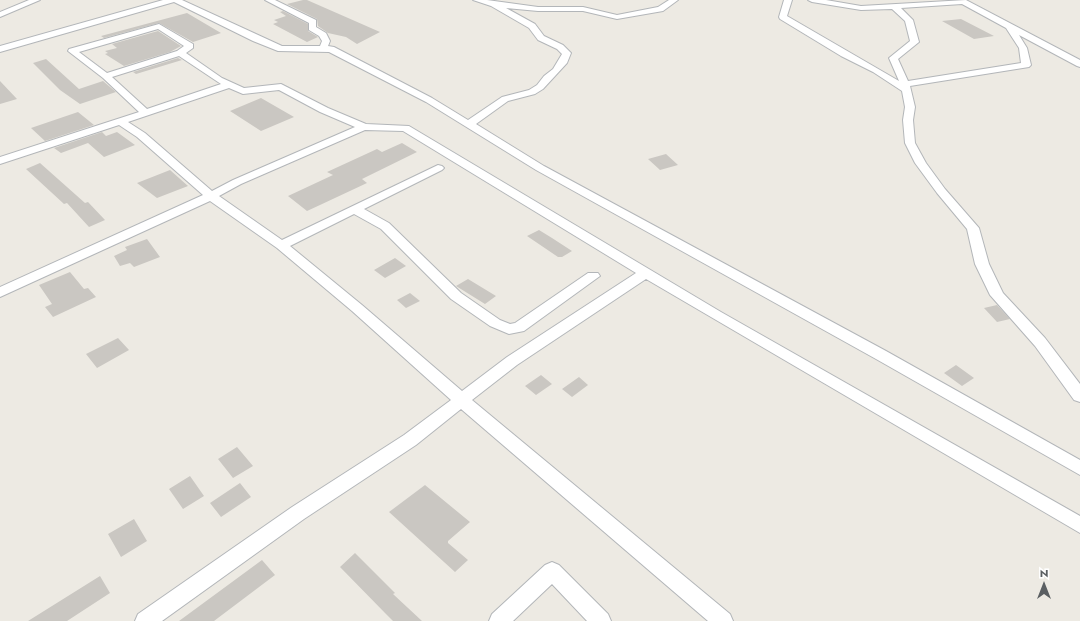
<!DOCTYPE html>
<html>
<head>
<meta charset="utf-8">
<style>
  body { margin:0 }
  #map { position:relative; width:1080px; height:621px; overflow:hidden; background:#edeae3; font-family:Jost,sans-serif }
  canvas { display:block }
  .north { position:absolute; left:1024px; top:565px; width:40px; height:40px; -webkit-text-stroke:3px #fff; paint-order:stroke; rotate:0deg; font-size:11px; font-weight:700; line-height:16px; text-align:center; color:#5b5f62 }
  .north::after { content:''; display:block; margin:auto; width:14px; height:18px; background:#5b5f62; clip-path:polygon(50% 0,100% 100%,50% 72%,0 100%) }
</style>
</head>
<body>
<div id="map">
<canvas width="1080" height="621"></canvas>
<div class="north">N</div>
</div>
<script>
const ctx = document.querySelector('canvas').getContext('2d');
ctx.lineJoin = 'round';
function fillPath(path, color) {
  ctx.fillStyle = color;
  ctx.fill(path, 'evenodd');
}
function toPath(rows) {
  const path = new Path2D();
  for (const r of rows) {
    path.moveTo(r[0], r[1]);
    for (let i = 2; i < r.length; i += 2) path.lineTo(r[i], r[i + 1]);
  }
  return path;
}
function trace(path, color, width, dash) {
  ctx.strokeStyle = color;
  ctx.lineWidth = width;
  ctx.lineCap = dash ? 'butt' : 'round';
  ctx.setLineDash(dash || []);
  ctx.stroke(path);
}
fillPath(toPath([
  [303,0,307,0,380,32,357,44,346,37,328,33,318,26,317,19,287,4],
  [283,11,308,24,308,31,318,37,307,42,273,24,278,22,274,20,286,16,280,12],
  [187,13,221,33,193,42,159,23,104,38,101,36],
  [961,19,994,36,974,39,942,21],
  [158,31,181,46,170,52,124,66,105,54,108,53,105,51,117,48,112,44],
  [178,58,182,60,136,74,133,72],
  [46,59,79,89,103,81,116,92,80,104,60,90,33,63],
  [0,81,17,99,0,104],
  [261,98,294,117,261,131,230,111],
  [78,112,94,125,45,141,31,128],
  [102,132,106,136,117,132,135,145,104,157,88,143,61,153,54,148],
  [402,143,417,152,362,179,367,183,320,205,307,211,288,196,333,175,327,172,377,149,382,152],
  [666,154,678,165,660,170,648,159],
  [40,163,85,203,88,202,105,220,89,227,67,203,64,204,26,169],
  [170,170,188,186,157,198,137,183],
  [539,230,552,238,572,251,562,257,558,257,527,236],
  [147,239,160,257,134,267,130,263,120,266,114,256,127,250,125,247],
  [395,258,406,266,385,278,374,270],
  [70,272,84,289,88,288,96,297,53,317,45,307,52,304,39,285],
  [468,279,496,296,485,304,456,286],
  [410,293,420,301,406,308,397,300],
  [997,305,1010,319,997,322,984,308],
  [118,338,129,350,97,368,86,354],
  [956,365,974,378,962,386,944,373],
  [541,375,552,384,536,395,525,386],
  [579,377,588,385,572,397,562,389],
  [237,447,253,466,233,478,218,459],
  [190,476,204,496,183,509,169,489],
  [240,483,251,497,221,517,210,503],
  [425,485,470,522,448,541,448,543,468,560,455,572,389,512],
  [134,519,147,541,121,557,108,534],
  [355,553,395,593,393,594,422,621,393,621,385,613,340,567],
  [262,560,275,575,214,621,179,621],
  [100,576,110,593,67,621,28,621]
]), '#cac7c2');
const street = toPath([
  [29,0,40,0,0,17,0,12,29,0],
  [163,0,182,0,282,46,320,46,322,41,319,36,309,30,309,23,265,0,275,0,316,20,316,27,326,33,330,41,328,46,334,47,432,98,468,120,502,97,529,90,537,85,544,76,553,69,562,54,557,49,538,40,529,28,491,6,473,0,487,0,538,7,583,7,617,15,658,7,669,0,678,0,663,11,617,19,583,11,538,11,506,8,535,24,544,36,563,45,571,53,567,63,543,89,535,94,508,101,476,124,544,166,886,351,1080,460,1080,475,876,359,536,170,426,102,329,52,278,51,253,41,174,2,0,52,0,46,163,0],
  [784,0,792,0,787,16,899,81,889,58,910,41,905,21,892,9,861,10,812,2,808,0,826,0,861,6,966,0,1080,60,1080,67,1077,66,1019,35,1027,48,1031,65,1029,67,910,86,915,107,913,120,915,143,926,163,945,189,979,228,989,264,1003,293,1045,338,1080,384,1080,402,1074,400,1035,346,990,295,975,264,967,229,937,193,915,163,905,143,903,120,905,107,902,91,873,72,841,56,780,19,779,17,784,0],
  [962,4,1006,28,1019,48,1021,63,908,81,898,59,919,42,913,20,901,8,962,4],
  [159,24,193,44,193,48,186,53,222,78,244,88,281,84,328,108,366,124,409,126,721,312,1080,516,1080,533,646,279,517,365,472,400,730,614,733,621,708,621,461,409,416,445,304,519,162,621,135,621,138,614,292,507,404,435,451,400,352,311,277,248,210,201,0,297,0,287,203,195,137,137,119,125,0,164,0,157,139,112,103,78,68,51,69,49,159,24],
  [158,29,184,46,177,51,107,73,79,52,158,29],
  [179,56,221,84,147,109,112,77,179,56],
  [229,88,243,94,279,90,320,112,355,127,233,180,212,191,145,133,128,122,229,88],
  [365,130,403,131,636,273,507,357,462,391,362,305,290,246,354,214,381,229,451,299,490,326,509,334,524,331,600,276,598,273,588,273,515,323,510,324,500,320,461,293,389,223,364,209,442,170,444,168,442,166,438,165,282,240,219,196,241,184,365,130],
  [552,562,559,565,608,614,611,621,587,621,552,584,513,621,489,621,492,614,545,565,552,562]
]);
trace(street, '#b3b6b9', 2);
fillPath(street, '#fff');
</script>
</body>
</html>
